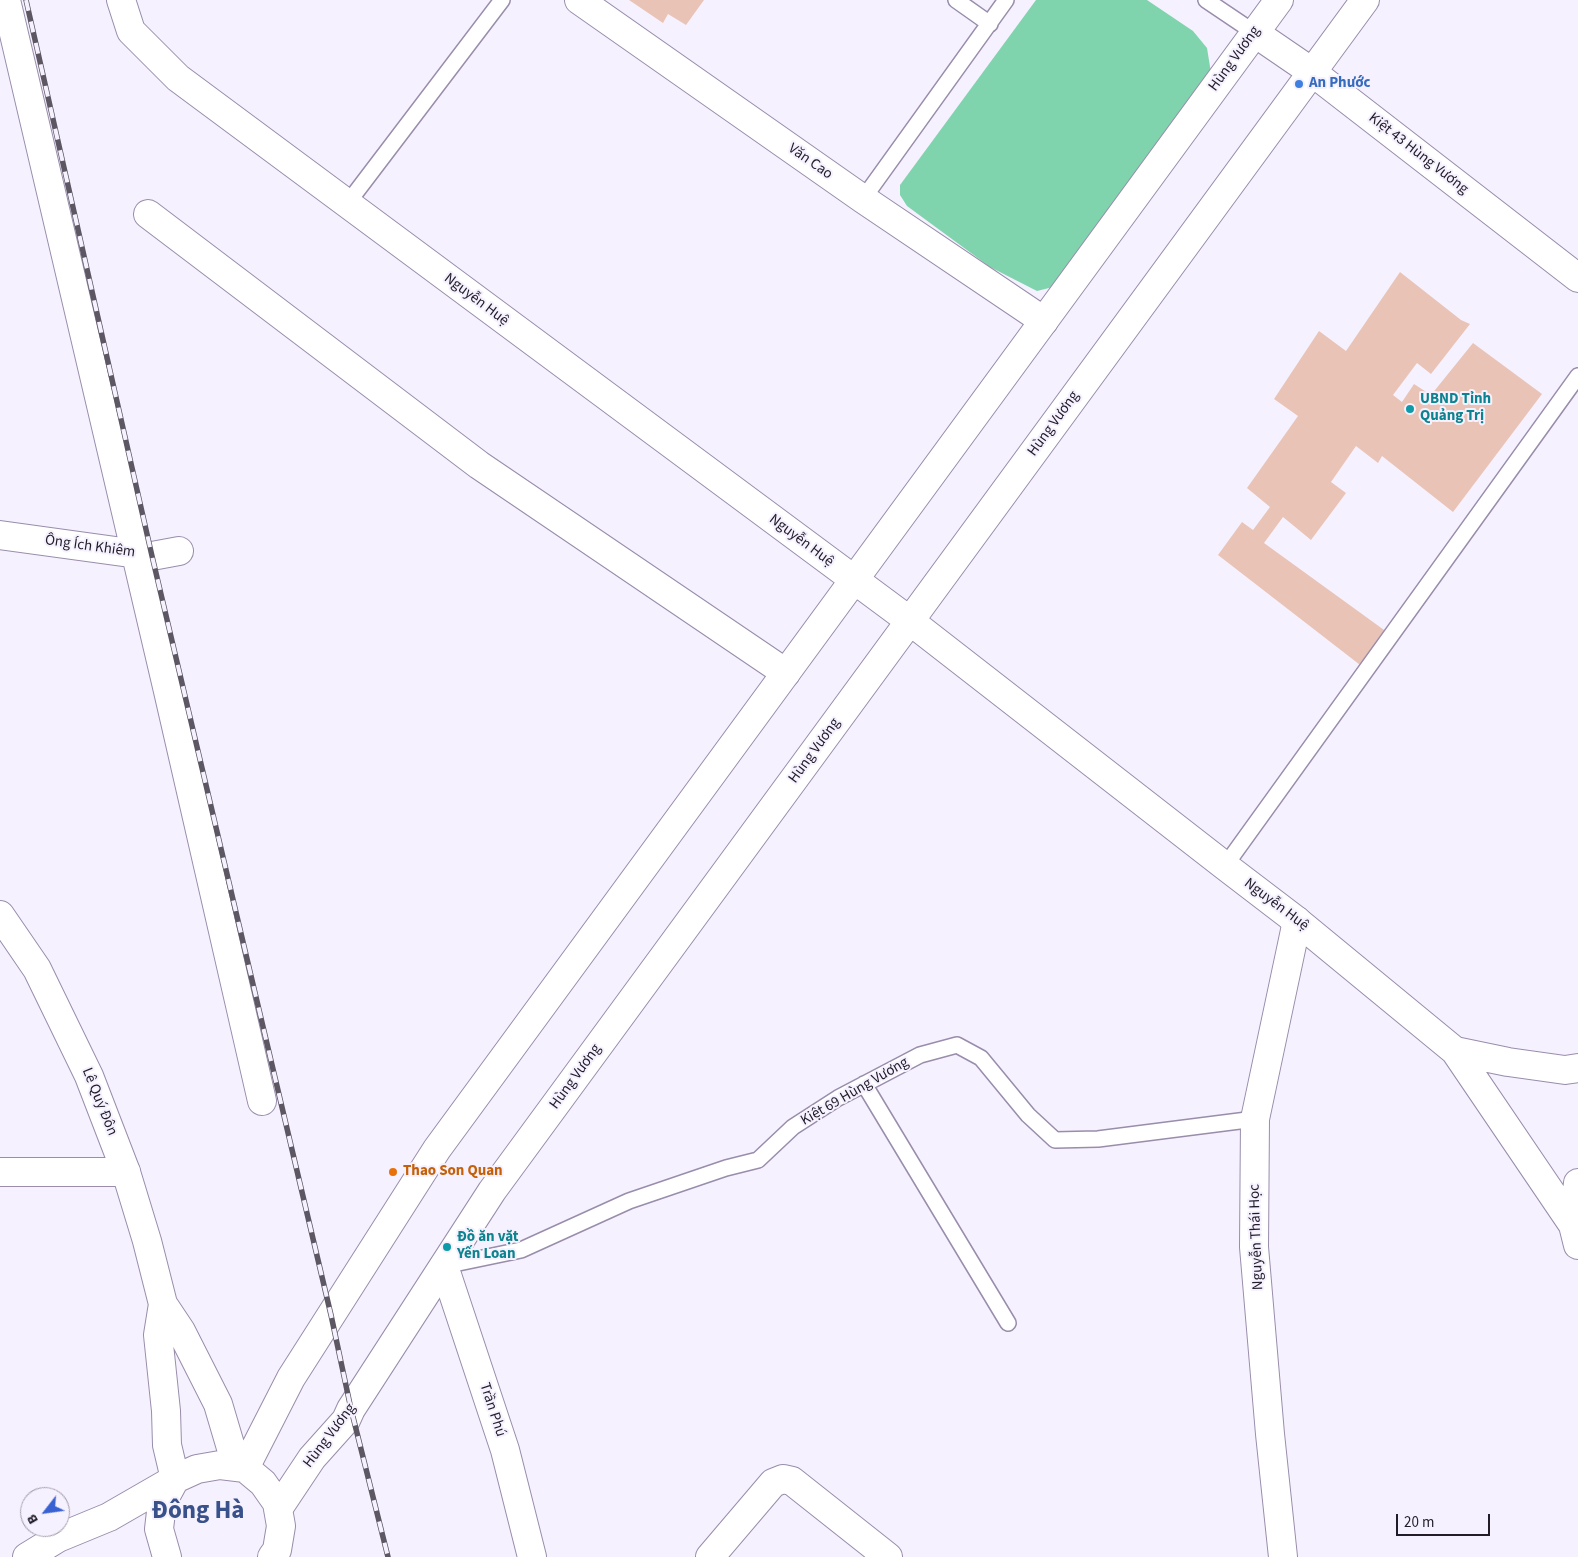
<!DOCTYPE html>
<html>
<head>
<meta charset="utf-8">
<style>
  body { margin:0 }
  #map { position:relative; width:1578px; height:1557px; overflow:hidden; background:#f6f1fe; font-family:"Source Sans 3",sans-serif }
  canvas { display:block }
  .north { position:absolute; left:20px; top:1487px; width:50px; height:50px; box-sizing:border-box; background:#f6f1fe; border:1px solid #a19ca8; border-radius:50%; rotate:240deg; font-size:14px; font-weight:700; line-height:20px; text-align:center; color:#211c28 }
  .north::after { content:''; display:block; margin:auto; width:18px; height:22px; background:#3961d2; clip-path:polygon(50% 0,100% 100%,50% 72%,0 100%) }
  .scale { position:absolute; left:1396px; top:1514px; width:94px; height:22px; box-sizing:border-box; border:2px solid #211c28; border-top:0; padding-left:6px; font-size:15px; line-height:18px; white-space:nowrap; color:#211c28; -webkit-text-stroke:4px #f6f1fe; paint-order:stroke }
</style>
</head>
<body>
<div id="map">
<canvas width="1578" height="1557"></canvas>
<div class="north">B</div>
<div class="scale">20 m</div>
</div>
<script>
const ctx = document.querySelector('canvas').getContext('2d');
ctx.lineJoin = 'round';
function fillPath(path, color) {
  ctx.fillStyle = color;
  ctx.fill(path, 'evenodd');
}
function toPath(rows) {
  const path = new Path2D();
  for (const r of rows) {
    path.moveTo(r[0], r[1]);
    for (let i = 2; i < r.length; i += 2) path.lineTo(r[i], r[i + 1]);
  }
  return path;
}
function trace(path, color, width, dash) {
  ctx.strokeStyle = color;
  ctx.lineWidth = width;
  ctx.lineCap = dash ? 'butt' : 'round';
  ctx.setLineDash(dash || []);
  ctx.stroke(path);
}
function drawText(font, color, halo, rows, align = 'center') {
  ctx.font = font + ' "Source Sans 3",sans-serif';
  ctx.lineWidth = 4;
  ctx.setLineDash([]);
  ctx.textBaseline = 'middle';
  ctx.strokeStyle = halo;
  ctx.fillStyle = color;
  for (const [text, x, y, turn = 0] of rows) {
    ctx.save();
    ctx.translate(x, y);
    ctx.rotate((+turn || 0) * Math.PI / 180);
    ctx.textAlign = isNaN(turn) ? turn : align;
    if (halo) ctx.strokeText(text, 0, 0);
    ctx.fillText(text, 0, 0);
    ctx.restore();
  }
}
fillPath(toPath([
  [1036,0,1147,0,1193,31,1207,48,1212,79,1053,287,1037,291,990,267,907,206,900,195,900,185]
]), '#7fd4ad');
fillPath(toPath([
  [629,0,704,0,686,25,668,14,663,23],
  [1400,272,1461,320,1470,324,1431,374,1417,363,1393,395,1402,402,1414,384,1431,395,1473,343,1542,394,1453,512,1382,456,1378,463,1356,446,1331,482,1346,493,1311,540,1283,517,1264,543,1391,635,1364,668,1218,555,1242,522,1253,530,1270,507,1247,488,1298,416,1274,399,1319,331,1346,351]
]), '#e9c4b6');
const lane = toPath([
  [956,0,990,24],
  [1206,0,1255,33],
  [863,199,1006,0],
  [347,204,502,0],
  [1225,866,1578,376],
  [864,1084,1008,1323],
  [444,1266,521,1250,629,1201,726,1168,758,1160,793,1127,838,1098,920,1055,957,1045,981,1058,1028,1115,1055,1140,1098,1139,1255,1119]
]);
const street = toPath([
  [6,0,168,691,262,1101],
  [579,0,863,199,1044,321],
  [1255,33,1312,72,1578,278],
  [148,214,479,465,786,673],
  [0,535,152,556,179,551],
  [0,1172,126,1172],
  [444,1266,505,1450,532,1557],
  [710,1557,773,1483,783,1479,792,1481,888,1557],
  [1283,1557,1270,1434,1254,1247,1255,1119,1297,921]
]);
const secondary = toPath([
  [121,0,131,31,178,78,910,621,1225,866,1297,921,1455,1051,1573,1225,1578,1245],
  [0,915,37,969,89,1076,126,1172,147,1241,163,1304,181,1331,218,1404,231,1448,245,1468,291,1378,437,1149,1279,0],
  [1455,1051,1508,1062,1565,1070,1578,1068],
  [1573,1225,1578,1183],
  [278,1509,312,1458,346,1420,351,1409,492,1191,1365,0],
  [27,1557,58,1538,109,1517,175,1479,167,1445,166,1411,158,1335,163,1304],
  [167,1557,159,1529,162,1503,175,1479,197,1469,220,1465,245,1468,263,1483,277,1503,281,1526,277,1550,272,1557]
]);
trace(lane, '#998dab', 18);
trace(street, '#998dab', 30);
trace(secondary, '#998dab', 30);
trace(lane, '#fff', 15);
trace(street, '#fff', 28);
trace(secondary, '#fff', 28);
const rail = toPath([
  [26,0,152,556,331,1315,351,1409,388,1557]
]);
trace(rail, '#5c5763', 5.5);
trace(rail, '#f6f1fe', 4, [11]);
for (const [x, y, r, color] of [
  [1299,84,5,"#3f7fe0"],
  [1410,409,5,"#0f9aa8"],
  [393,1172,5,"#e8710a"],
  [447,1247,5,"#0f9aa8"]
]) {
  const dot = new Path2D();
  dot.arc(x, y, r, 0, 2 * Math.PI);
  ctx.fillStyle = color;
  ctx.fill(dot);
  trace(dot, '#f6f1fe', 2);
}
drawText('15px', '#211c28', '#f6f1fe', [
  ["Hùng Vương",1235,59,-54],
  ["Kiệt 43 Hùng Vương",1418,154,38],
  ["Văn Cao",810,162,35],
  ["Nguyễn Huệ",476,300,37],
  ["Hùng Vương",1054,424,-54],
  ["Nguyễn Huệ",801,541,37],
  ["Ông Ích Khiêm",90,547,8],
  ["Hùng Vương",815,751,-54],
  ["Nguyễn Huệ",1276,905,37],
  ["Hùng Vương",576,1077,-54],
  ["Kiệt 69 Hùng Vương",855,1092,-30],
  ["Lê Quý Đôn",99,1102,68],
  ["Nguyễn Thái Học",1257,1237,-92],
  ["Trần Phú",492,1410,72],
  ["Hùng Vương",330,1436,-53]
]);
drawText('bold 15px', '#366cbe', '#f6f1fe', [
  ["An Phước",1309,84]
], 'left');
drawText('bold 15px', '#0d838f', '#f6f1fe', [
  ["UBND Tỉnh",1420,400],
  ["Quảng Trị",1420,417],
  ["Đồ ăn vặt",457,1238],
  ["Yến Loan",457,1255]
], 'left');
drawText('bold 15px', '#c56008', '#f6f1fe', [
  ["Thao Son Quan",403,1172]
], 'left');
drawText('bold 25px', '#39518b', '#f6f1fe', [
  ["Đông Hà",198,1513]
]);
</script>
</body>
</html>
